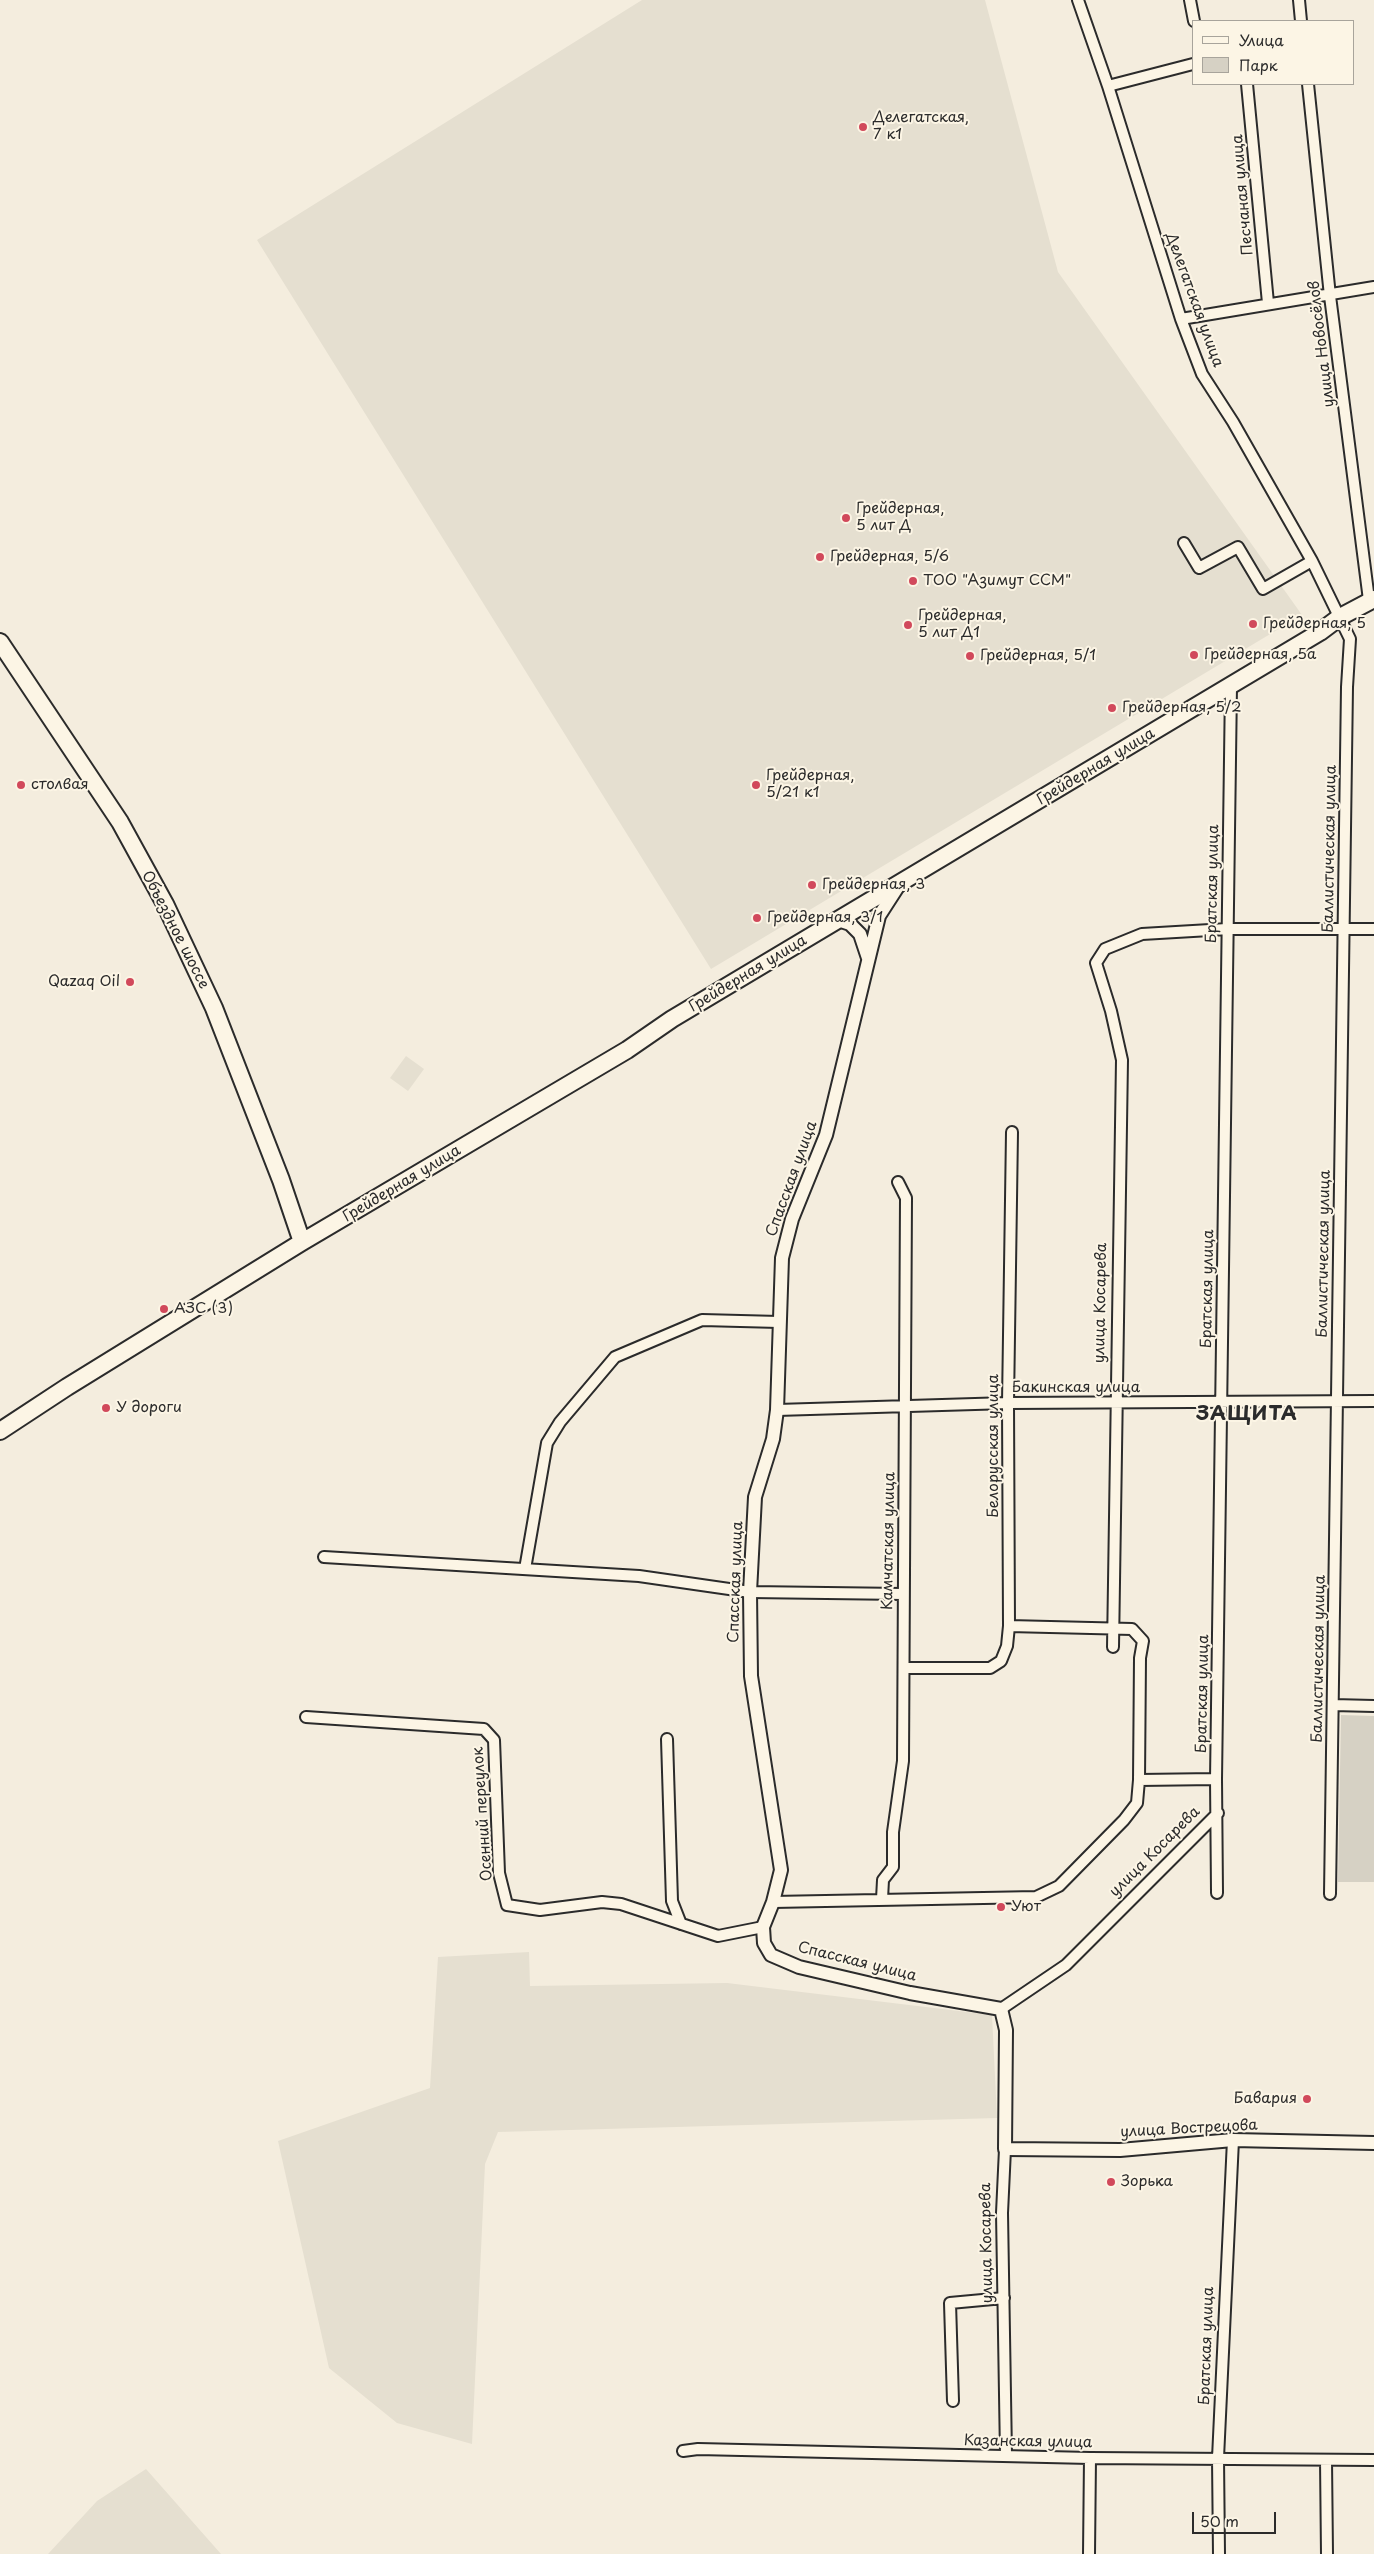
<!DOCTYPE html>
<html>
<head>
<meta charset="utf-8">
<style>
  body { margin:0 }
  #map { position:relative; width:1374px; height:2554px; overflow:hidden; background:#f4edde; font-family:"Playpen Sans",sans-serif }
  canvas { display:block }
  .legend { position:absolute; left:1192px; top:20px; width:162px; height:65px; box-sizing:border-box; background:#fcf5e5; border:1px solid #a8a49b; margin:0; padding:6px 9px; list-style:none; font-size:15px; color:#2b2b2b }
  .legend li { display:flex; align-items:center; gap:10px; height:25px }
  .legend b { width:25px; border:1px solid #a8a49b }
  .scale { position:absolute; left:1192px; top:2512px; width:84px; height:22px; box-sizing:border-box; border:2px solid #2b2b2b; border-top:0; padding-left:6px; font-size:15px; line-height:18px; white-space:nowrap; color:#2b2b2b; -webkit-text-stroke:4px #fcf5e5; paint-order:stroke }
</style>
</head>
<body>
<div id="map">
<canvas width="1374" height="2554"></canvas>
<ul class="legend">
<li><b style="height:6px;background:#fcf5e5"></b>Улица</li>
<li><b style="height:14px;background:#d6d1c4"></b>Парк</li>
</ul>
<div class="scale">50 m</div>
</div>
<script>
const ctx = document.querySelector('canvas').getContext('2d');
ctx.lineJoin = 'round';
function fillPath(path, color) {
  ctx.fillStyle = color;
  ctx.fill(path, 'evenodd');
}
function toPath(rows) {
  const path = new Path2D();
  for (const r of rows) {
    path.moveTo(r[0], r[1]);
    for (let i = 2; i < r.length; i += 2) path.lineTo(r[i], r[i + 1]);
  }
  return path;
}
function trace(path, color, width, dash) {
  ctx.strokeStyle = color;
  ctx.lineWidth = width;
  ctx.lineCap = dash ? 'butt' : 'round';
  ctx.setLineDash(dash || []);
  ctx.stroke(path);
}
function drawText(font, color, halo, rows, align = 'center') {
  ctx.font = font + ' "Playpen Sans",sans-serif';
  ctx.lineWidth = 4;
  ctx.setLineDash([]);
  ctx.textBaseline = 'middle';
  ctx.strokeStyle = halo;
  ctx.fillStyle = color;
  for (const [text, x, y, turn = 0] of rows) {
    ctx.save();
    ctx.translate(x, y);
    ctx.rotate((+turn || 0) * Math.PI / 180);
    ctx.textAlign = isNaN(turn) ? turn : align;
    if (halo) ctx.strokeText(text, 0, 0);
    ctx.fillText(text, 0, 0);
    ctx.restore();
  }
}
fillPath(toPath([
  [642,0,985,0,1058,272,1302,615,711,969,257,240],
  [406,1056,424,1069,408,1091,390,1078],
  [529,1952,530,1986,727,1983,992,2015,997,2118,498,2132,485,2164,472,2444,397,2423,329,2368,278,2141,430,2088,438,1957],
  [146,2469,221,2554,48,2554,97,2501]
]), '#e5dfd0');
fillPath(toPath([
  [1341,1715,1374,1716,1374,1882,1338,1882]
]), '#d6d1c4');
const minor = toPath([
  [1078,0,1108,86,1181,319,1202,374,1233,422,1312,561,1350,639,1347,687,1330,1894],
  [1190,0,1194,21],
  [1299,0,1301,21],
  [1247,84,1268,303],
  [1308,84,1330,296,1369,600],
  [1108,86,1193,64],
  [1181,319,1374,287],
  [1184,543,1199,568,1238,547,1263,589,1312,561],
  [777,1410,1008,1403,1374,1401],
  [324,1557,639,1576,750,1592,903,1594],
  [525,1569,547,1443,560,1422,615,1357,702,1320,779,1322],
  [1009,1626,1132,1629,1143,1641,1140,1658,1139,1780],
  [1113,1647,1122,1060,1111,1011,1096,963,1105,949,1142,934,1227,929,1374,929],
  [904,1668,990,1668,1001,1661,1007,1646,1009,1626,1008,1403,1012,1132],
  [1333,1705,1374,1706],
  [306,1717,484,1729,494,1740,499,1873,507,1905,540,1910,602,1902,621,1904,718,1936,763,1927],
  [667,1739,672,1901,681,1924],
  [1217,1893,1216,1779,1231,686],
  [882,1899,883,1880,893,1867,893,1832,903,1761,906,1198,898,1182],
  [773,1902,1036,1897,1059,1886,1124,1820,1137,1803,1139,1780,1216,1779],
  [1001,2009,1066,1965,1218,1813],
  [1005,2149,1002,2213,1006,2455],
  [953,2401,950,2303,1004,2298],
  [683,2451,698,2449,1090,2458,1374,2460],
  [1326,2460,1327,2554],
  [1089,2554,1090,2458],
  [1219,2554,1218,2458,1233,2140]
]);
const tertiary = toPath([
  [899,885,879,916,826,1135,792,1219,782,1258,777,1410,773,1439,755,1497,750,1592,751,1676,781,1870,773,1902,763,1927,764,1943,771,1955,799,1967,910,1993,1001,2009,1006,2030,1005,2149,1120,2150,1233,2140,1374,2143],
  [838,920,850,924,860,934,868,958]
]);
const primary = toPath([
  [0,642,120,822,165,904,214,1008,281,1180,302,1242],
  [0,1431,67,1387,302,1242,627,1050,672,1019,1320,632,1340,617,1374,599]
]);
trace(minor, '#2b2b2b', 14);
trace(tertiary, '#2b2b2b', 16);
trace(primary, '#2b2b2b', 20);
trace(minor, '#fcf5e5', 10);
trace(tertiary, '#fcf5e5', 12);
trace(primary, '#fcf5e5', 16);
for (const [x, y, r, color] of [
  [863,127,5,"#d1495b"],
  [846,518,5,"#d1495b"],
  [820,557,5,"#d1495b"],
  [913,581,5,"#d1495b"],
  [1253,624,5,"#d1495b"],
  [908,625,5,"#d1495b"],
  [1194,655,5,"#d1495b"],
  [970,656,5,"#d1495b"],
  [1112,708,5,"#d1495b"],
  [21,785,5,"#d1495b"],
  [756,785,5,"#d1495b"],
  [812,885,5,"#d1495b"],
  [757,918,5,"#d1495b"],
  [130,982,5,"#d1495b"],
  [164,1309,5,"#d1495b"],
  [106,1408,5,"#d1495b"],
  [1001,1907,5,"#d1495b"],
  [1307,2099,5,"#d1495b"],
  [1111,2182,5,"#d1495b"]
]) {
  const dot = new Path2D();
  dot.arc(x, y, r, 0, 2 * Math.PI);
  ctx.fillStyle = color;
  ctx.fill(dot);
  trace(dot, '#fcf5e5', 2);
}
drawText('15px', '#2b2b2b', '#fcf5e5', [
  ["Делегатская,",873,118],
  ["7 к1",873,135],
  ["Грейдерная,",856,509],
  ["5 лит Д",856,526],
  ["Грейдерная, 5/6",830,557],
  ["ТОО \"Азимут ССМ\"",923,581],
  ["Грейдерная,",918,616],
  ["5 лит Д1",918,633],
  ["Грейдерная, 5",1263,624],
  ["Грейдерная, 5а",1204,655],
  ["Грейдерная, 5/1",980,656],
  ["Грейдерная, 5/2",1122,708],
  ["Грейдерная,",766,776],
  ["5/21 к1",766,793],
  ["столвая",31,785],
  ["Грейдерная, 3",822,885],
  ["Грейдерная, 3/1",767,918],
  ["Qazaq Oil",120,982,"right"],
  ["АЗС (3)",174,1309],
  ["У дороги",116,1408],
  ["Уют",1011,1907],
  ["Бавария",1297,2099,"right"],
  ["Зорька",1121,2182]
], 'left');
drawText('15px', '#2b2b2b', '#fcf5e5', [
  ["Песчаная улица",1243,195,-95],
  ["Делегатская улица",1194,300,70],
  ["улица Новосёлов",1322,344,-97],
  ["Грейдерная улица",1096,767,-31],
  ["Баллистическая улица",1330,849,-89],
  ["Братская улица",1213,884,-89],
  ["Объездное шоссе",175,930,63],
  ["Грейдерная улица",748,974,-31],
  ["Спасская улица",792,1179,-70],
  ["Грейдерная улица",402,1184,-31],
  ["Баллистическая улица",1324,1254,-89],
  ["Братская улица",1208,1289,-89],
  ["улица Косарева",1101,1303,-89],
  ["Бакинская улица",1076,1388],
  ["Белорусская улица",994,1446,-90],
  ["Камчатская улица",889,1541,-89],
  ["Спасская улица",736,1582,-88],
  ["Баллистическая улица",1319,1659,-89],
  ["Братская улица",1203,1694,-89],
  ["Осенний переулок",483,1814,-94],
  ["улица Косарева",1155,1852,-45],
  ["Спасская улица",857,1962,14],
  ["улица Вострецова",1189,2129,-3],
  ["улица Косарева",987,2243,-91],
  ["Братская улица",1207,2346,-88],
  ["Казанская улица",1028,2442,1]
]);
ctx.letterSpacing = '1px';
drawText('bold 20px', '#2b2b2b', '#fcf5e5', [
  ["ЗАЩИТА",1247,1414]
]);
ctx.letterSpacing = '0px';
</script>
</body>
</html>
